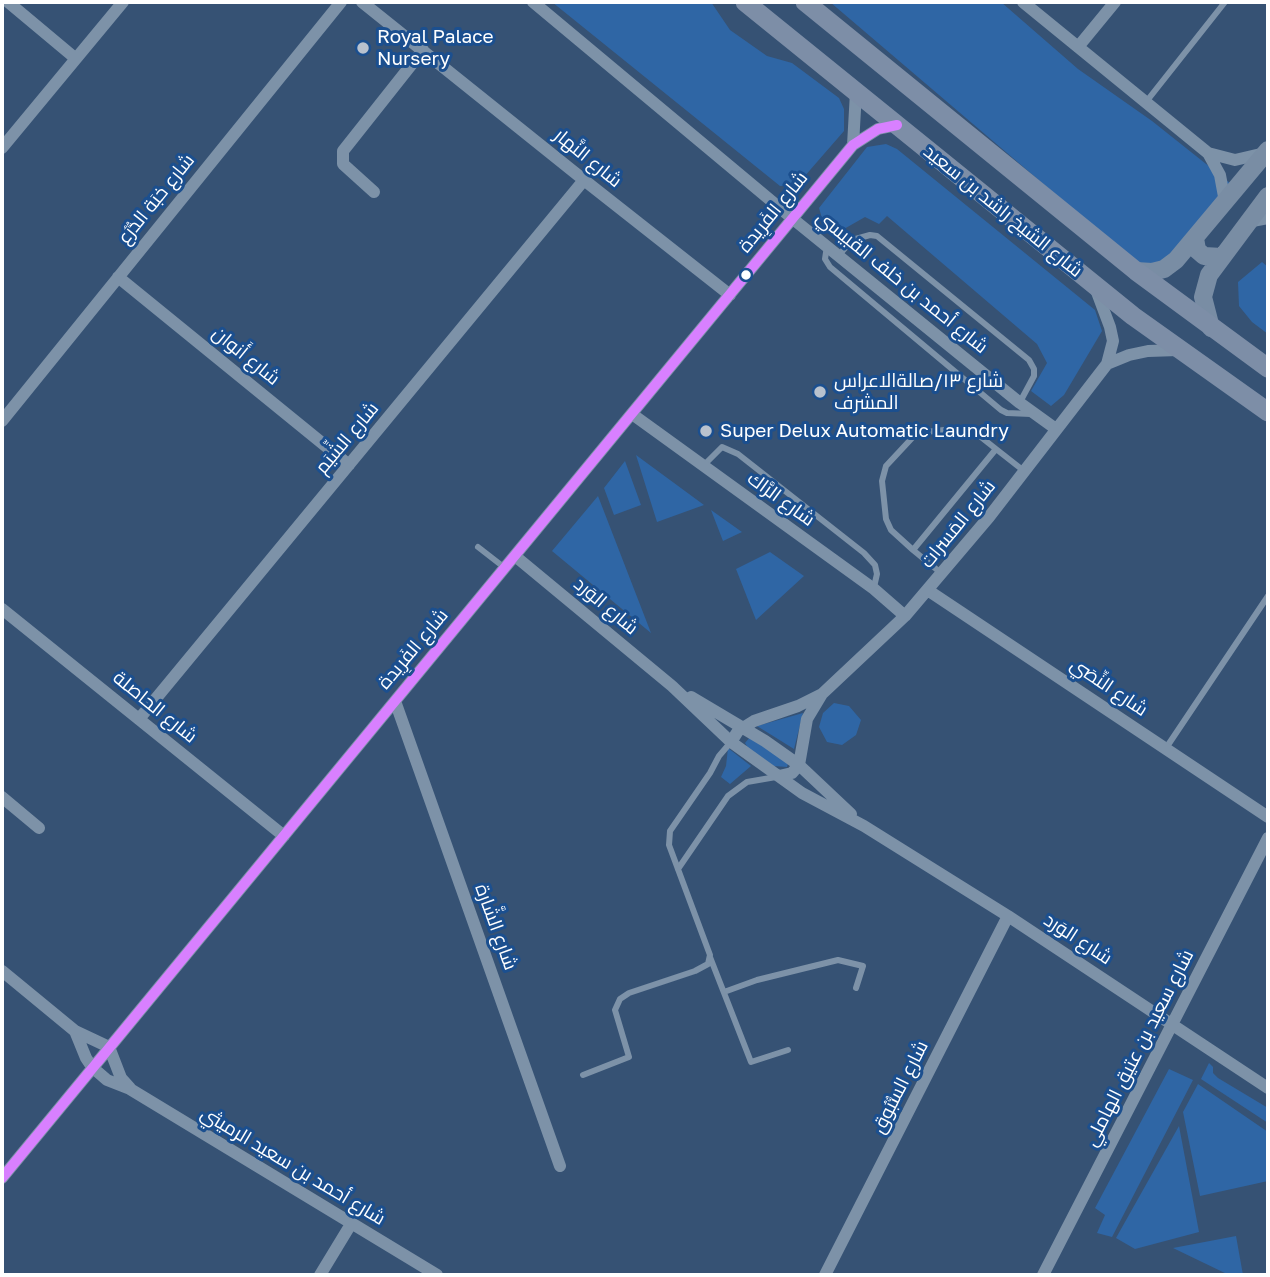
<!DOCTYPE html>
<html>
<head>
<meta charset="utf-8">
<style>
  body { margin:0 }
  #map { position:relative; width:1270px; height:1277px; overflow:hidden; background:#365274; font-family:"Golos Text",sans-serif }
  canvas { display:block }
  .frame { position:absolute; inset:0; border:4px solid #fff; pointer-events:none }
</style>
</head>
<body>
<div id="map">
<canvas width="1270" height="1277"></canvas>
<div class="frame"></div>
</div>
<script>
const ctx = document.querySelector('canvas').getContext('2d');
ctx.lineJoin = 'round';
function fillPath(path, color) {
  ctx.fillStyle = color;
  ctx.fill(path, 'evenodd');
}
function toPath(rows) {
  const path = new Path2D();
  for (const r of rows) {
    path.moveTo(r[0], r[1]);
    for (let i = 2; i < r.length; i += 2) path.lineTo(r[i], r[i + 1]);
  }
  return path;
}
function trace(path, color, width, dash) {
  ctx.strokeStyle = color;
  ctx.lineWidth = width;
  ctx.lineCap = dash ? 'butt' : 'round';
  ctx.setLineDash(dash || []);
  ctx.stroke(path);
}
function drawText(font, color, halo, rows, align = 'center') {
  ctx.font = font + ' "Golos Text",Cairo,sans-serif';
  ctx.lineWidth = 6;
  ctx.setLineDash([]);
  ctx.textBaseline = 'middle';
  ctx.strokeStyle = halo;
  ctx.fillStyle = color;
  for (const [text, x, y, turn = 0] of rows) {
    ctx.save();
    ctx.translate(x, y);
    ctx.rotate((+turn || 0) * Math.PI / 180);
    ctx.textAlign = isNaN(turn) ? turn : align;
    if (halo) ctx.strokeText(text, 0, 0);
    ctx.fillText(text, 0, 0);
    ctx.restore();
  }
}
fillPath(toPath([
  [552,2,711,2,730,30,767,56,792,63,839,98,844,109,844,131,797,185,780,186],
  [830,2,1001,2,1078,69,1152,121,1235,187,1177,257,1143,269],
  [886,144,897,149,1095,310,1102,331,1064,395,1051,406,1031,391,1047,363,1037,344,887,216,879,224,865,217,837,233,823,222,819,208,867,147],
  [1262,262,1268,267,1268,334,1252,322,1239,306,1238,282],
  [636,455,704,505,657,522],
  [625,461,641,505,614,515,604,488],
  [598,496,651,633,552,551],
  [711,510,742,532,723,541],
  [770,552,804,576,756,620,736,569],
  [834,703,849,706,861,720,856,735,842,745,827,742,819,727,823,713],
  [803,713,794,749,757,726],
  [750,737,788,763,787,767,774,766,748,748,745,743],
  [728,748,751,766,730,784,721,777,726,766],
  [1209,1063,1213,1067,1213,1073,1218,1078,1268,1108,1268,1123,1201,1079],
  [1169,1069,1193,1080,1112,1237,1097,1233,1105,1215,1095,1208],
  [1198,1084,1268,1132,1268,1181,1200,1196,1183,1112],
  [1179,1126,1199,1232,1135,1249,1116,1238],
  [1236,1236,1243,1275,1229,1275,1173,1248]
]), '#2f66a5');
trace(toPath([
  [1146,102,1225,2],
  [827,246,825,259,830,267,1001,410,1007,413,1031,414],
  [839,255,852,240,870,235,877,236,1029,360,1034,369,1034,376,1020,402],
  [703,466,722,447,738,454,864,553,875,565,877,574,874,587],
  [478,547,505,568],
  [913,550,891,530,886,519,882,481,886,466,913,437,925,432,963,428,972,430,996,449],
  [941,573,913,550,996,449,1024,471],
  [1166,748,1268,596],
  [678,869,728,796,747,782,776,777],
  [710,957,751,1062,788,1050],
  [724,992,757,980,838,960,863,966,856,988],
  [583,1075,629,1057,615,1010,620,999,629,993,695,971,708,964,710,955,669,845,670,831,710,773,719,756,731,742]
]), '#7d92a8', 6);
trace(toPath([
  [8,2,75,58],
  [362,2,584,180,730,295],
  [533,2,793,219,1020,403,1056,429],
  [1023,2,1208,153,1220,175,1225,202],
  [1078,47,1115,2],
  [853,145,856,92],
  [2,148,123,2],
  [1208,153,1235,160,1265,153],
  [374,192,343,164,343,151,423,50],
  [1247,222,1268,218],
  [118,277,349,465],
  [1107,364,1129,355,1148,351,1178,350],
  [632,414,874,589,905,616],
  [2,421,341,2],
  [515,556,672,686,731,742,802,793,864,826,1008,916,1268,1088],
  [929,591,1268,817],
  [2,609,284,836],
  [691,697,765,741,799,765,851,814],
  [395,701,560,1166],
  [139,719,584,180],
  [731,742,738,731,754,721,798,706,822,694,905,616,989,517,1107,364,1113,341,1110,327,1095,287],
  [779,776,792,773,799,765,807,719,822,694],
  [2,797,39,828],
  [2,971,75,1031,109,1047],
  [75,1031,86,1058,92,1067,107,1080,130,1089,437,1275],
  [109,1047,121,1078,130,1088],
  [2,1178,853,145,878,129,897,125],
  [320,1275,351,1224],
  [825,1275,1008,916],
  [1043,1275,1268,838]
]), '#7d92a8', 12);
trace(toPath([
  [1195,238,1197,250,1204,256,1222,257],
  [1136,271,1152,272,1164,269,1176,260,1268,150],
  [1211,328,1203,297,1209,275,1268,196]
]), '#798da4', 18);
trace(toPath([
  [745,2,1133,316,1268,412],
  [805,2,1136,271,1268,368]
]), '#7d8ea7', 19);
trace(toPath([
  [2,1178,853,145,878,129,897,125]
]), '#d880ff', 10);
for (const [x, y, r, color] of [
  [363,48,7,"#b9c2ce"],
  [746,275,6,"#fff"],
  [820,392,7,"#b9c2ce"],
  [706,431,7,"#b9c2ce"]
]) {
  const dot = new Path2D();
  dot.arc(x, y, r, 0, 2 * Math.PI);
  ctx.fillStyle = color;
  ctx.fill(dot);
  trace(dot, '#1b4f8f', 2.5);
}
drawText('19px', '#fff', '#1b4f8f', [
  ["Royal Palace",377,37],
  ["Nursery",377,59],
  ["شارع ١٣/صالةالاعراس",834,381],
  ["المشرف",834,403],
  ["Super Delux Automatic Laundry",720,431]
], 'left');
drawText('19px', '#fff', '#1b4f8f', [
  ["شارع النَّهار",588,158,39],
  ["شارع خبَة الدُّرُع",156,199,-51],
  ["شارع الشيخ راشد بن سعيد",1003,211,39],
  ["شارع الفَرِيدة",773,212,-51],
  ["شارع أحمد بن خلف القبيسي",902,282,39],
  ["شارع أَنوان",246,356,39],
  ["شارع الشِّيَم",347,438,-50],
  ["شارع الرَّاك",781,499,36],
  ["شارع المَسرات",958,524,-51],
  ["شارع الوَرد",606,606,40],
  ["شارع الفَرِيدة",413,649,-50],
  ["شارع النِّصَي",1109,687,34],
  ["شارع الحاصلة",155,707,39],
  ["شارع الشَّارة",496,927,70],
  ["شارع الوَرد",1078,939,33],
  ["شارع سعيد بن عتيق الهاملي",1139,1048,-63],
  ["شارع السُّبُوق",900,1087,-63],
  ["شارع أحمد بن سعيد الرميثي",293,1166,31]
]);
</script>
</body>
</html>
